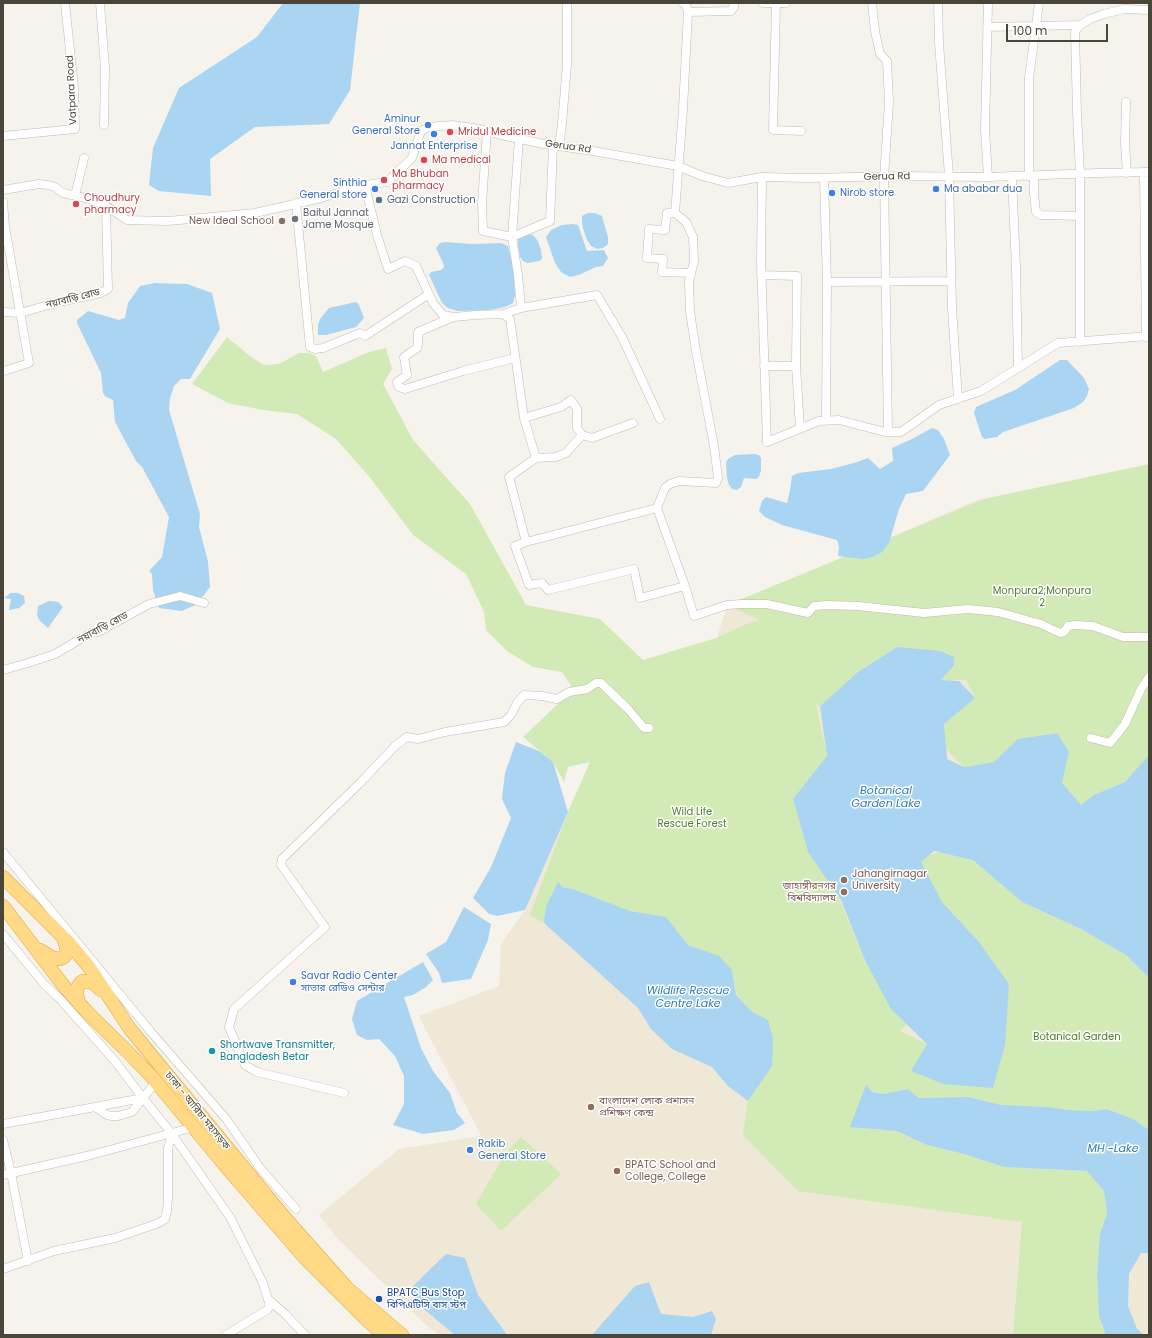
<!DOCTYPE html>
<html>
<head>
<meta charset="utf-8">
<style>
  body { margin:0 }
  #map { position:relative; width:1152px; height:1338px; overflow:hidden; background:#f6f3ec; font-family:Poppins,sans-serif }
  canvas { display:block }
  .frame { position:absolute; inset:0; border:4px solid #4b4439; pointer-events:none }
  .scale { position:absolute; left:1006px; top:24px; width:102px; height:18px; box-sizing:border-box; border:2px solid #4b4439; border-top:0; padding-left:5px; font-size:12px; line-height:14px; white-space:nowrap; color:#4b4439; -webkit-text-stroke:3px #fff; paint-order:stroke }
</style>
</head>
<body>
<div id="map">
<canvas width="1152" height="1338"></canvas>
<div class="frame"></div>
<div class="scale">100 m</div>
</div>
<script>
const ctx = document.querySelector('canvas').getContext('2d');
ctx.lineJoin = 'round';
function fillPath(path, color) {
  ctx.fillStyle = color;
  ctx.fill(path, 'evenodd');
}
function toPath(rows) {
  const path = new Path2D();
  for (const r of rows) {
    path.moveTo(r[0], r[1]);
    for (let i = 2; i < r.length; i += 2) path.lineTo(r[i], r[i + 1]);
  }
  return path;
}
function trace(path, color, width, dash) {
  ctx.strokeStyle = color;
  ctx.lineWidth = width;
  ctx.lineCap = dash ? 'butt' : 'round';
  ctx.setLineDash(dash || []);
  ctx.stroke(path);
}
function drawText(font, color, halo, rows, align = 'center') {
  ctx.font = font + ' Poppins,"Noto Sans Bengali",sans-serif';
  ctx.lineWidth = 3;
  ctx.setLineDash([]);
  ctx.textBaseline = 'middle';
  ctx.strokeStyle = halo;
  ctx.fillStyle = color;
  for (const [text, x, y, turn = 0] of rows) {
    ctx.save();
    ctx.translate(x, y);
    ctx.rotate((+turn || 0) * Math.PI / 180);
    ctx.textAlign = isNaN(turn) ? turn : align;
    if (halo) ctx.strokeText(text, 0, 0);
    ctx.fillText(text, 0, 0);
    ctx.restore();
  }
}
fillPath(toPath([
  [1149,465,1149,1335,440,1335,428,1327,336,1237,319,1215,399,1149,481,1136,419,1016,499,986,501,944,525,910,590,762,702,688,727,605,756,595,977,500]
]), '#efe8d6');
fillPath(toPath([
  [227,337,251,357,264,365,279,364,299,353,309,353,316,356,323,372,369,352,386,348,392,369,383,384,413,440,470,504,526,605,600,619,643,660,716,638,744,625,760,620,727,605,984,499,1149,464,1149,755,1125,782,1094,795,1081,805,1062,783,1069,752,1056,733,1018,739,994,762,964,767,946,749,944,724,975,698,966,680,940,680,897,647,858,672,820,706,816,704,827,756,793,799,808,852,836,892,865,960,907,1024,900,1031,927,1044,911,1071,943,1084,978,941,942,902,921,862,927,856,939,852,973,860,1022,902,1081,929,1126,955,1149,978,1149,1130,1133,1119,1107,1109,1092,1111,1068,1110,1048,1107,1001,1105,969,1097,919,1098,908,1089,883,1094,872,1092,851,1127,897,1131,927,1145,964,1154,1004,1167,1087,1171,1104,1191,1107,1214,1100,1234,1097,1274,1099,1316,1106,1335,1013,1335,1022,1222,798,1191,743,1135,748,1101,772,1066,768,1020,751,1011,736,995,732,970,719,957,688,945,666,917,630,911,573,889,563,889,544,923,530,915,568,812,590,762,568,767,564,782,553,762,523,737,561,701,571,686,562,672,533,667,507,651,486,630,484,612,466,574,413,535,368,475,336,439,297,414,263,410,228,403,192,384],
  [521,1137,561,1174,501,1231,476,1204,504,1155]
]), '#d2eab5');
fillPath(toPath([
  [283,3,360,3,350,90,329,124,255,127,210,159,211,196,159,191,149,185,153,148,179,88,257,37],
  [588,213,595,213,602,216,608,237,608,244,603,248,597,249,591,246,587,240,583,228,582,221,582,216],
  [572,224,578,225,587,251,604,250,608,258,603,266,596,267,579,275,570,277,561,272,555,263,546,237,551,230,562,225],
  [528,234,533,235,538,241,541,250,542,259,539,261,527,263,523,261,520,257,518,246,518,239,522,235],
  [445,242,471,244,501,243,508,246,513,267,515,295,513,303,505,307,489,310,457,311,448,308,442,303,429,275,431,272,441,270,444,267,443,263,436,248,440,243],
  [155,283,187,284,212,293,220,329,190,379,181,379,174,386,170,398,169,410,200,514,199,527,208,562,210,587,197,604,182,611,159,608,153,590,152,574,149,571,162,557,169,517,142,467,136,461,115,422,113,400,106,397,103,393,101,373,77,323,77,320,88,311,119,320,125,318,128,303,140,286],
  [356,302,359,305,364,318,356,327,326,335,318,335,318,325,320,319,329,308],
  [1060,360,1067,360,1084,378,1089,389,1087,396,1083,402,1074,408,1003,432,997,437,985,439,982,437,974,413,976,407,1015,390],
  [932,428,938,430,944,439,950,455,923,491,906,494,899,509,889,543,882,552,872,557,863,559,838,556,839,547,837,540,782,525,765,517,759,511,762,501,766,497,787,503,790,490,792,476,798,473,831,469,854,463,868,458,880,469,893,461,892,448,912,439],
  [754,454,759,455,761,458,761,471,759,476,757,479,744,478,741,487,737,490,732,489,729,485,727,478,726,462,728,459,735,455],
  [11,593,18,593,24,596,25,603,19,608,9,610,11,599,4,598],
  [49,601,58,602,63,607,48,628,39,620,37,615,38,606],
  [897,647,940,651,954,657,954,665,941,680,959,681,975,698,944,724,947,759,964,767,994,762,1018,739,1057,733,1069,752,1062,783,1081,805,1094,795,1125,782,1149,755,1149,978,1126,955,1081,929,1022,902,973,860,934,851,921,862,942,902,978,941,1009,984,1005,1045,993,1088,943,1084,911,1071,927,1044,891,1009,865,960,841,900,808,852,793,799,827,756,820,706,858,672],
  [516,742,539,751,553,762,568,812,525,910,497,916,489,914,473,898,491,867,511,818,502,799,505,773],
  [558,882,563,888,573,889,630,911,666,917,688,945,719,956,732,970,736,995,751,1011,768,1020,773,1038,772,1066,748,1101,728,1086,712,1067,672,1049,651,1029,638,1008,544,923,546,906],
  [464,907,491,924,488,940,471,979,442,983,439,973,426,954,446,942],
  [423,962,433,980,426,987,413,995,404,997,421,1048,433,1071,450,1093,457,1113,465,1123,454,1130,423,1134,393,1125,404,1104,404,1076,395,1056,379,1039,367,1040,357,1035,352,1019,357,1001],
  [866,1085,872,1092,883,1094,908,1089,919,1098,969,1097,1001,1105,1048,1107,1068,1110,1092,1111,1107,1109,1133,1119,1149,1130,1149,1253,1141,1253,1129,1274,1128,1306,1137,1329,1144,1335,1106,1335,1099,1316,1097,1274,1100,1234,1107,1214,1104,1191,1087,1171,1004,1167,964,1154,927,1145,897,1131,850,1127],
  [446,1254,465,1258,478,1295,507,1335,455,1335,414,1301,412,1287],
  [649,1282,661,1314,693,1317,712,1311,716,1319,711,1335,592,1335,635,1286]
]), '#a9d4f2');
const minor = toPath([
  [100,3,105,68,104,125],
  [683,3,686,5,688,12],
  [763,3,786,3],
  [872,3,875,31,880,54,887,61,889,102,884,177,888,432],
  [938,3,939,43,949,176,952,308,958,399],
  [988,3,985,130,988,177],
  [776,4,773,130,801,131],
  [987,27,1080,25],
  [1126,102,1125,143,1127,173],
  [487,131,482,203,483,231,512,237,518,275,521,308,503,314],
  [3,136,75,129,74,88,65,3],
  [519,139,512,237,550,221,553,145],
  [559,146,562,124,567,64,567,3],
  [1144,172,1146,337],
  [1012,176,1016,268,1018,368],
  [1029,176,1029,78,1039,3],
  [1034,176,1034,194,1036,212,1041,215,1080,216],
  [762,177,761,261,767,442,819,421,839,420,885,432,901,432,939,405,981,391,1058,343,1149,336],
  [824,178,827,282],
  [365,185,377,235,388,269,405,261,416,266,433,303,443,315,454,317,475,315,503,314,510,319,524,418,536,458,509,477,526,542,657,508,665,488,670,484,679,481,716,483,718,478,714,446,696,351,690,312,689,282,694,261,693,237,686,222,675,213,683,109,688,12,731,11,734,7,734,3],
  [3,190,39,184,48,185,55,187,63,193,90,199,106,206,127,220,168,221,255,213,321,198,365,185,387,182,412,158,421,131,429,127,452,125,480,129,501,135,544,144,593,151,678,166,702,176,728,183,762,177,807,178,903,176,988,177,1098,173,1149,172],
  [75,196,84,158],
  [3,202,5,227,29,363,4,371],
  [296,203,310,347,315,349,323,348,360,333,365,336,429,294],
  [675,213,667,213,665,230,649,229,647,258,663,259,662,272,691,273],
  [761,275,797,276,796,366],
  [521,308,597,295,622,337,660,419],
  [3,312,20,313,59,302,101,293,108,289,106,206],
  [453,317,418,332,418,344,417,348,404,357,407,375,397,382,399,387,405,389,463,371,515,358],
  [1080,342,1080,174,1077,113,1075,32,1080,25,1090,19,1104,14,1124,9,1149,10],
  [764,366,796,366,800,428],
  [524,418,561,407,571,400,577,409,577,428,582,435,592,438,633,423],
  [826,420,827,282,951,281],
  [536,458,556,457,566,453,582,435],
  [657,508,685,586],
  [526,542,515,546,529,585,542,583,548,590,634,569,640,598,685,586,694,616,727,605,741,604,767,604,808,613,814,606,827,605,858,606,924,613,968,609,998,612,1041,624,1060,633,1064,632,1068,626,1075,625,1093,626,1123,637,1149,637],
  [3,670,28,663,55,654,91,633,98,632,149,604,180,596,204,603],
  [1091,738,1110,743,1125,724,1141,689,1149,677],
  [3,852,151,1032,227,1120,260,1168,296,1209],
  [3,934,44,984,60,999,114,1060,143,1098,156,1082],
  [344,1093,257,1072,245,1065,229,1027,234,1009,325,927,281,865,282,859,360,783,395,746,407,737,418,739,445,732,504,722,511,715,517,703,524,695,542,696,557,699,569,692,587,689,596,683,601,683,628,709,644,728,649,728],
  [143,1098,172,1134,230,1217,263,1283,270,1306,267,1310,226,1335],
  [95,1107,143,1098],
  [3,1124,95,1107,107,1115,112,1116,118,1116,132,1112,143,1098],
  [3,1140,11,1173,28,1261],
  [3,1175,91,1155,194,1127],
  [3,1269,54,1251,115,1238,159,1223,165,1219,167,1211,168,1198,168,1148,172,1134],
  [269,1300,285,1314,305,1335]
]);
const trunk = toPath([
  [3,877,69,943,89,967,130,1029,285,1218,347,1288,402,1335],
  [3,906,63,985,87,1012,128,1052,152,1077,228,1169,304,1257,368,1321,384,1335],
  [40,950,53,958,60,959,64,957,67,953,66,946,63,937],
  [80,1005,77,996,77,989,80,983,83,981,93,983,101,990]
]);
trace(minor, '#c2bbae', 9);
trace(trunk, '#e0a43c', 14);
trace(minor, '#fff', 8);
trace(trunk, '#ffd985', 13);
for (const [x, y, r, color] of [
  [428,125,4,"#3f7fe0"],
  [450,132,4,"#e0444e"],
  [434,134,4,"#3f7fe0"],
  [424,160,4,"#e0444e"],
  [384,180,4,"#e0444e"],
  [375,189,4,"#3f7fe0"],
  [936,189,4,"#3f7fe0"],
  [832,193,4,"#3f7fe0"],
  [379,200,4,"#5c6f8a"],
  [76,204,4,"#e0444e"],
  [295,219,4,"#6b7280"],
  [282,221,4,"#8d6e63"],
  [844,880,4,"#8d6e63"],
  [844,892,4,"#8d6e63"],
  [293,982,4,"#3f7fe0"],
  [212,1051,4,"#0f9aa8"],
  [591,1107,4,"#8d6e63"],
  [470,1150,4,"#3f7fe0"],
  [617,1171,4,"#8d6e63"],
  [379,1299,4,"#1a4fb4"]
]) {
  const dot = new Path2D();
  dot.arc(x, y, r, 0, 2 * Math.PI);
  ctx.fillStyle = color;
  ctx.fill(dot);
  trace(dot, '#fff', 1.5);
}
drawText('10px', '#4b4439', '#fff', [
  ["Vatpara Road",72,90,-93],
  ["Gerua Rd",568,147,8],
  ["Gerua Rd",887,177,-1],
  ["নয়াবাড়ি রোড",73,299,-14],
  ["নয়াবাড়ি রোড",103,628,-28],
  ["ঢাকা - আরিচা মহাসড়ক",197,1111,51]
]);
drawText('10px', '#366cbe', '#fff', [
  ["Aminur",420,119,"right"],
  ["General Store",420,131,"right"],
  ["Jannat Enterprise",434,146,"center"],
  ["Sinthia",367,183,"right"],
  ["General store",367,195,"right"],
  ["Ma ababar dua",944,189],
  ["Nirob store",840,193],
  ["Savar Radio Center",301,976],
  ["সাভার রেডিও সেন্টার",301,988],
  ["Rakib",478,1144],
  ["General Store",478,1156]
], 'left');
drawText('10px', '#be3a42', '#fff', [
  ["Mridul Medicine",458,132],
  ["Ma medical",432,160],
  ["Ma Bhuban",392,174],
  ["pharmacy",392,186],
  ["Choudhury",84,198],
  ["pharmacy",84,210]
], 'left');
drawText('10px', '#4e5e75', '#fff', [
  ["Gazi Construction",387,200]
], 'left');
drawText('10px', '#5b616d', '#fff', [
  ["Baitul Jannat",303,213],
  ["Jame Mosque",303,225]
], 'left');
drawText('10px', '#785e54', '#fff', [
  ["New Ideal School",274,221,"right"],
  ["Jahangirnagar",852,874],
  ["University",852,886],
  ["জাহাঙ্গীরনগর",836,886,"right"],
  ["বিশ্ববিদ্যালয়",836,898,"right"],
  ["বাংলাদেশ লোক প্রশাসন",599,1101],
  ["প্রশিক্ষণ কেন্দ্র",599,1113],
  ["BPATC School and",625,1165],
  ["College, College",625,1177]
], 'left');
drawText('10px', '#4a7f2a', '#fff', [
  ["Monpura2;Monpura",1042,591],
  ["2",1042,603],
  ["Wild Life",692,812],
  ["Rescue Forest",692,824],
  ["Botanical Garden",1077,1037]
]);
drawText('10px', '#0d838f', '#fff', [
  ["Shortwave Transmitter,",220,1045],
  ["Bangladesh Betar",220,1057]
], 'left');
drawText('10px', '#164399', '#fff', [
  ["BPATC Bus Stop",387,1293],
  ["বিপিএটিসি বাস স্টপ",387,1305]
], 'left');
drawText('italic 11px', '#2e7ab2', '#fff', [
  ["Botanical",886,791],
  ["Garden Lake",886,804],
  ["Wildlife Rescue",688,991],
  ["Centre Lake",688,1004],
  ["MH -Lake",1113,1149]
]);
</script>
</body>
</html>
